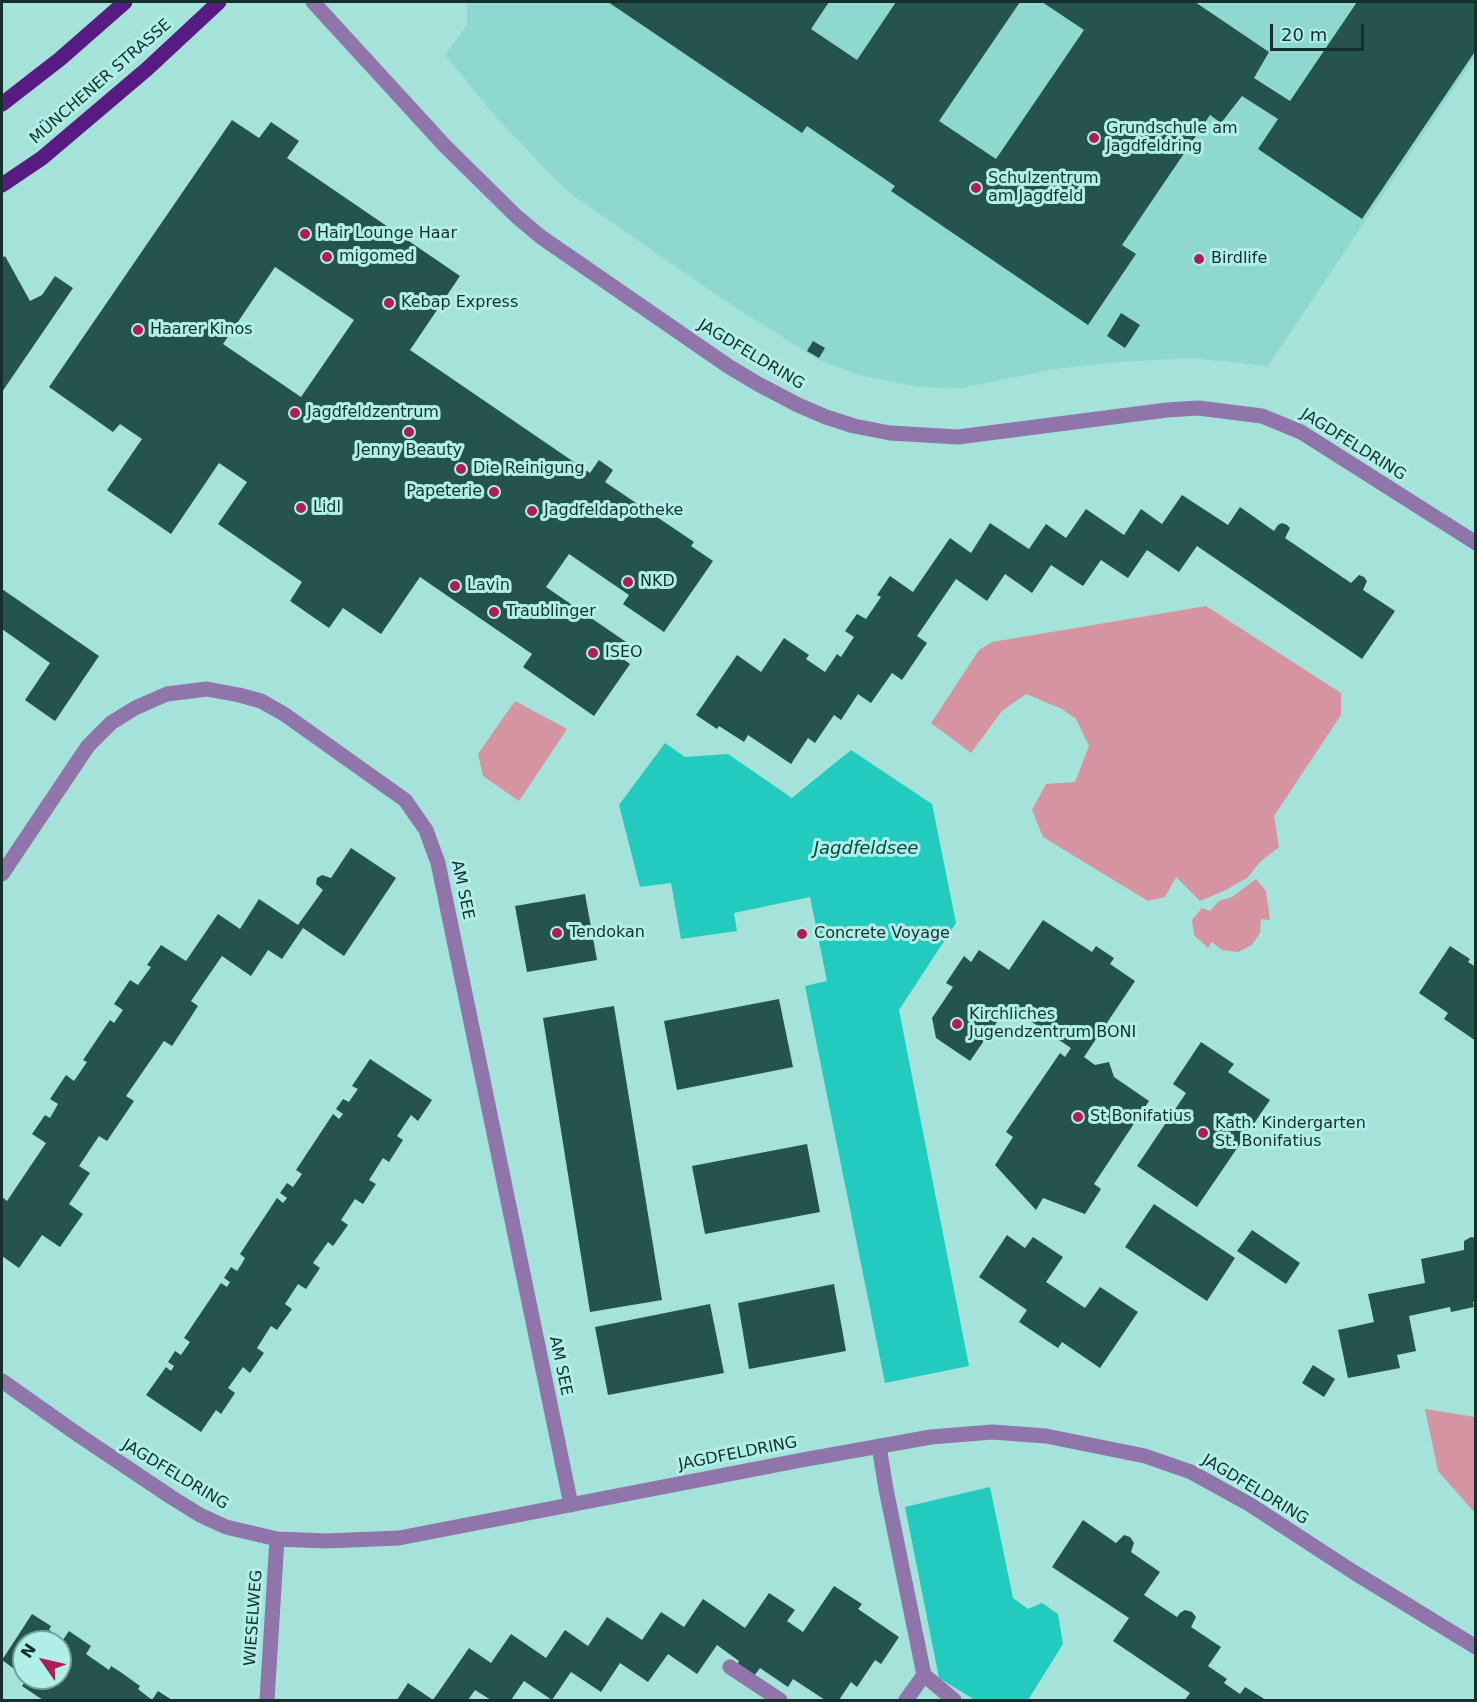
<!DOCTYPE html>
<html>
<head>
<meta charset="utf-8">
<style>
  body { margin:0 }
  #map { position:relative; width:1477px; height:1702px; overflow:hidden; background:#a4e2da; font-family:"DejaVu Sans",sans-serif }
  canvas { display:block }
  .frame { position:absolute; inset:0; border:3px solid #152f2c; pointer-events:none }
  .north { position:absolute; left:12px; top:1630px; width:60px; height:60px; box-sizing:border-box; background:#b0efe7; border:2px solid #72a29c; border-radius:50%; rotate:304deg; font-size:16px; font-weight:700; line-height:24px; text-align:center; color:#152f2c }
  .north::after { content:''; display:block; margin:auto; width:21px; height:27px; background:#af1e52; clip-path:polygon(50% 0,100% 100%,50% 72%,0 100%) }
  .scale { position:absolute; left:1270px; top:24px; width:94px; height:27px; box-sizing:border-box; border:3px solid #152f2c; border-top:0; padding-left:8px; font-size:18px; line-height:21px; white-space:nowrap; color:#152f2c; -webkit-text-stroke:4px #b0efe7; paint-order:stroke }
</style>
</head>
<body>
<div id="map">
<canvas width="1477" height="1702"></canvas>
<div class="frame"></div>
<div class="north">N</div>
<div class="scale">20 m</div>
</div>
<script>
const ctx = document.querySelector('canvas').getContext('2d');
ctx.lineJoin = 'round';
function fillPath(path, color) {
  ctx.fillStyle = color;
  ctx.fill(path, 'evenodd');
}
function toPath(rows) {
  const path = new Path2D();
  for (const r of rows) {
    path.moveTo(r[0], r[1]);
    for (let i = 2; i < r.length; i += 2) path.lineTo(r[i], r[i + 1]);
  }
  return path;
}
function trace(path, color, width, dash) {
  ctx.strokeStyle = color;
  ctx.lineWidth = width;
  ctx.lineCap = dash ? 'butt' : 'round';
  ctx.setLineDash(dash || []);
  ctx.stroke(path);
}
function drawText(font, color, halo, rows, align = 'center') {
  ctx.font = font + ' "DejaVu Sans",sans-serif';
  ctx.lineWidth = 6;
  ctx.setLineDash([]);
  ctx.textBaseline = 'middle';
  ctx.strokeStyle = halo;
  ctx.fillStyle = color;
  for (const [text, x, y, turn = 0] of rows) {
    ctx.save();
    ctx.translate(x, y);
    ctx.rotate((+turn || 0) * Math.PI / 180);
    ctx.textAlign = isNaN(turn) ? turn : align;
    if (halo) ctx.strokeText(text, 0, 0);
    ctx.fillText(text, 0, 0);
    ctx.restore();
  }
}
fillPath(toPath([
  [467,2,1475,2,1475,57,1268,366,1191,358,1120,362,1055,369,961,388,918,387,859,375,819,360,806,352,721,298,574,196,556,180,496,117,445,55,467,25]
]), '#8ed8cf');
fillPath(toPath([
  [1206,606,1341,693,1341,715,1274,816,1279,847,1260,862,1247,878,1226,890,1200,901,1176,877,1165,897,1148,901,1043,837,1032,810,1046,784,1075,782,1089,746,1076,719,1062,709,1026,694,1002,711,971,753,931,723,979,650,992,642],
  [515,701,567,729,519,801,483,776,478,754],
  [1256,879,1266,891,1270,920,1261,919,1260,933,1252,945,1238,952,1222,950,1212,942,1208,948,1194,935,1192,920,1202,908,1210,911,1219,901,1232,897],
  [1425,1409,1475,1417,1475,1513,1438,1471]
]), '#d495a1');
fillPath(toPath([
  [665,743,685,757,728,754,792,798,851,750,932,804,956,923,899,1010,969,1366,885,1383,805,986,827,981,810,897,734,913,737,931,681,939,671,883,640,887,619,805],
  [990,1487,1013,1598,1028,1609,1042,1603,1058,1614,1063,1644,1028,1700,975,1700,939,1678,905,1507]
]), '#23cbbe');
fillPath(toPath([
  [608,2,829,2,811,29,857,60,896,2,1020,2,939,121,996,159,1084,30,1042,2,1195,2,1269,52,1254,78,1290,101,1357,2,1476,2,1476,50,1362,219,1258,149,1278,119,1242,96,1221,123,1210,115,1122,245,1136,254,1088,325,891,191,895,186,807,126,802,133],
  [232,120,259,138,271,122,299,141,287,158,460,276,410,350,590,473,599,460,613,470,605,482,694,542,691,546,713,561,664,632,623,604,629,595,569,554,546,587,629,644,620,657,630,664,594,716,523,667,532,654,420,577,381,634,343,608,329,628,290,601,302,582,218,524,247,482,219,463,171,534,107,490,142,439,120,424,113,432,49,387],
  [275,267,354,320,301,397,223,344],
  [5,256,30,301,42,295,55,276,73,288,2,392,2,258],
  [1121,313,1140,325,1125,348,1107,336],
  [813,341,825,348,819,358,807,351],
  [1182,495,1228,525,1240,507,1274,531,1278,525,1282,523,1287,525,1290,528,1285,538,1351,583,1359,575,1364,577,1367,581,1363,590,1395,611,1362,659,1197,546,1179,572,1147,550,1128,578,1101,560,1083,586,1051,565,1032,593,1005,574,987,601,956,579,917,636,927,643,902,680,892,673,871,703,858,694,841,720,834,715,815,743,808,738,791,764,748,735,744,742,719,726,717,729,696,715,737,655,761,672,784,638,809,655,806,659,825,672,837,654,841,657,854,637,845,631,857,614,866,619,881,597,877,595,890,576,913,592,950,538,971,553,990,523,1029,549,1046,524,1066,538,1086,509,1124,535,1141,509,1162,524],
  [2,589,99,656,55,721,25,700,50,663,2,629],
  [351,848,396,878,344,956,303,928,282,959,268,950,251,976,222,956,191,1001,198,1006,172,1046,164,1041,126,1096,134,1101,107,1141,99,1136,79,1166,90,1173,69,1204,83,1214,60,1247,42,1235,19,1268,2,1256,2,1197,7,1201,46,1143,32,1134,45,1115,50,1118,58,1104,50,1099,66,1075,74,1081,87,1062,83,1060,110,1020,114,1023,123,1010,114,1004,130,980,138,985,151,967,147,965,161,945,186,961,218,914,240,929,259,899,298,925,323,890,316,884,317,878,322,875,331,878],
  [585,894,597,960,527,972,515,906],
  [1043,920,1092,952,1096,946,1114,958,1110,964,1135,981,1084,1057,1095,1065,1109,1062,1114,1077,1149,1101,1094,1184,1101,1189,1085,1214,1043,1198,1036,1210,995,1165,1013,1137,1006,1132,1060,1053,1065,1057,1071,1048,1008,1006,970,1061,936,1038,932,1018,953,987,946,983,964,956,971,962,979,950,1009,970],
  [1450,946,1470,959,1468,962,1476,967,1476,1041,1444,1019,1448,1013,1419,993],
  [779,999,793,1067,677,1090,664,1021],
  [614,1006,662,1300,590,1312,543,1018],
  [1201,1042,1234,1064,1228,1072,1270,1100,1197,1207,1137,1166,1186,1093,1173,1084],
  [370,1059,432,1100,418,1121,411,1115,397,1136,403,1140,389,1162,383,1158,369,1180,376,1184,363,1204,355,1199,341,1220,348,1225,333,1246,328,1242,313,1263,320,1268,306,1289,298,1284,285,1304,292,1309,277,1330,271,1326,257,1348,264,1353,250,1373,243,1367,228,1388,235,1393,221,1414,216,1410,201,1432,146,1395,166,1367,171,1371,174,1366,168,1362,175,1351,181,1355,190,1342,184,1338,221,1283,227,1287,230,1282,224,1278,231,1267,237,1271,241,1265,245,1258,240,1254,277,1198,283,1203,287,1198,280,1193,287,1183,293,1187,302,1174,296,1170,333,1114,339,1119,343,1114,336,1109,343,1099,349,1102,353,1096,358,1089,352,1086],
  [807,1144,820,1212,705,1234,692,1166],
  [1154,1204,1235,1258,1207,1301,1125,1247],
  [1252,1230,1300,1263,1286,1284,1237,1251],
  [1007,1235,1025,1248,1033,1237,1063,1257,1046,1282,1085,1308,1100,1287,1138,1312,1100,1368,1062,1342,1058,1348,1019,1322,1027,1310,979,1277],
  [1471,1237,1476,1238,1476,1301,1473,1302,1474,1307,1451,1312,1450,1307,1409,1316,1416,1351,1397,1355,1400,1368,1348,1378,1338,1330,1374,1322,1368,1294,1425,1283,1421,1259,1464,1250,1464,1241],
  [834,1284,846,1351,749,1369,738,1303],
  [710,1304,724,1373,608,1395,595,1327],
  [1313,1365,1335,1379,1324,1397,1302,1383],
  [1083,1520,1116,1543,1124,1535,1130,1537,1134,1543,1131,1552,1160,1572,1144,1595,1177,1617,1180,1613,1185,1610,1192,1612,1196,1617,1191,1627,1221,1647,1208,1666,1227,1679,1224,1683,1240,1694,1245,1687,1266,1700,1185,1700,1190,1693,1113,1641,1129,1618,1052,1567],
  [834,1586,862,1604,858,1609,899,1637,881,1664,875,1660,857,1687,851,1682,839,1700,825,1700,793,1679,788,1687,760,1668,754,1676,737,1665,739,1661,717,1645,697,1674,668,1654,648,1682,620,1663,601,1692,571,1672,552,1700,524,1681,511,1700,491,1700,475,1690,468,1700,397,1700,408,1683,433,1700,469,1648,491,1663,511,1634,546,1658,565,1630,588,1646,607,1617,642,1640,661,1612,684,1627,703,1599,745,1628,769,1593,795,1610,787,1621,803,1632],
  [32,1614,51,1626,49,1630,63,1640,69,1631,91,1646,86,1654,109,1670,111,1666,122,1673,140,1686,138,1689,152,1700,158,1691,172,1700,43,1700,22,1686,28,1678,60,1678,60,1642,24,1642,24,1676,2,1660]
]), '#25534e');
trace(toPath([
  [313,2,445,146,516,216,541,237,728,366,758,384,798,405,826,417,854,426,890,433,958,437,1167,410,1198,408,1262,416,1301,432,1476,543],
  [2,874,88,746,111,723,135,708,167,694,207,689,239,695,261,701,284,714,405,800,426,830,438,863,571,1505],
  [2,1381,80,1436,171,1497,200,1515,226,1527,277,1539,325,1541,399,1538,802,1460,931,1437,992,1432,1046,1436,1145,1456,1191,1472,1249,1504,1355,1573,1476,1647],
  [879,1446,886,1489,924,1675,954,1700],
  [730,1667,780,1700],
  [267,1700,277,1539],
  [906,1700,924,1675]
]), '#8f75aa', 15);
trace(toPath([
  [2,104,60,59,125,2],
  [2,185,42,158,147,69,219,2]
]), '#571c81', 15);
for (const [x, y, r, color] of [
  [1094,138,6,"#af1e52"],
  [976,188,6,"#af1e52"],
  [305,234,6,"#af1e52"],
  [327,257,6,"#af1e52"],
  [1199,259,6,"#af1e52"],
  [389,303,6,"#af1e52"],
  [138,330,6,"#af1e52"],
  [295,413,6,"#af1e52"],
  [409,432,6,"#af1e52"],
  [461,469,6,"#af1e52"],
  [494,492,6,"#af1e52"],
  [301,508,6,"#af1e52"],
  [532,511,6,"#af1e52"],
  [628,582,6,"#af1e52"],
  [455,586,6,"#af1e52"],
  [494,612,6,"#af1e52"],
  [593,653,6,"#af1e52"],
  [557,933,6,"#af1e52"],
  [802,934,6,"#af1e52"],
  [957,1024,6,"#af1e52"],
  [1078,1117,6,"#af1e52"],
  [1203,1133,6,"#af1e52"]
]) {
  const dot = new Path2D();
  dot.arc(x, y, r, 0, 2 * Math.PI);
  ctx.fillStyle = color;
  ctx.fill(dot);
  trace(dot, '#b0efe7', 2);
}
drawText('16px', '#152f2c', '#b0efe7', [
  ["MÜNCHENER STRASSE",101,82,-41],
  ["JAGDFELDRING",751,355,31],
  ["JAGDFELDRING",1353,445,32],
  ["AM SEE",462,890,78],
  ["AM SEE",560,1366,78],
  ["JAGDFELDRING",738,1454,-11],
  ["JAGDFELDRING",175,1475,31],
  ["JAGDFELDRING",1255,1490,31],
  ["WIESELWEG",254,1618,-86]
]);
drawText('16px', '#152f2c', '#b0efe7', [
  ["Grundschule am",1106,129],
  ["Jagdfeldring",1106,147],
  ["Schulzentrum",988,179],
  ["am Jagdfeld",988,197],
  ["Hair Lounge Haar",317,234],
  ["migomed",339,257],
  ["Birdlife",1211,259],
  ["Kebap Express",401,303],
  ["Haarer Kinos",150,330],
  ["Jagdfeldzentrum",307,413],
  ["Jenny Beauty",409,451,"center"],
  ["Die Reinigung",473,469],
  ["Papeterie",482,492,"right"],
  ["Lidl",313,508],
  ["Jagdfeldapotheke",544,511],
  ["NKD",640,582],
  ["Lavin",467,586],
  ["Traublinger",506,612],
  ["ISEO",605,653],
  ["Tendokan",569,933],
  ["Concrete Voyage",814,934],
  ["Kirchliches",969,1015],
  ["Jugendzentrum BONI",969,1033],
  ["St Bonifatius",1090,1117],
  ["Kath. Kindergarten",1215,1124],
  ["St. Bonifatius",1215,1142]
], 'left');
drawText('italic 18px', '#024943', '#b0efe7', [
  ["Jagdfeldsee",866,849]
]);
</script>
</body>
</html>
